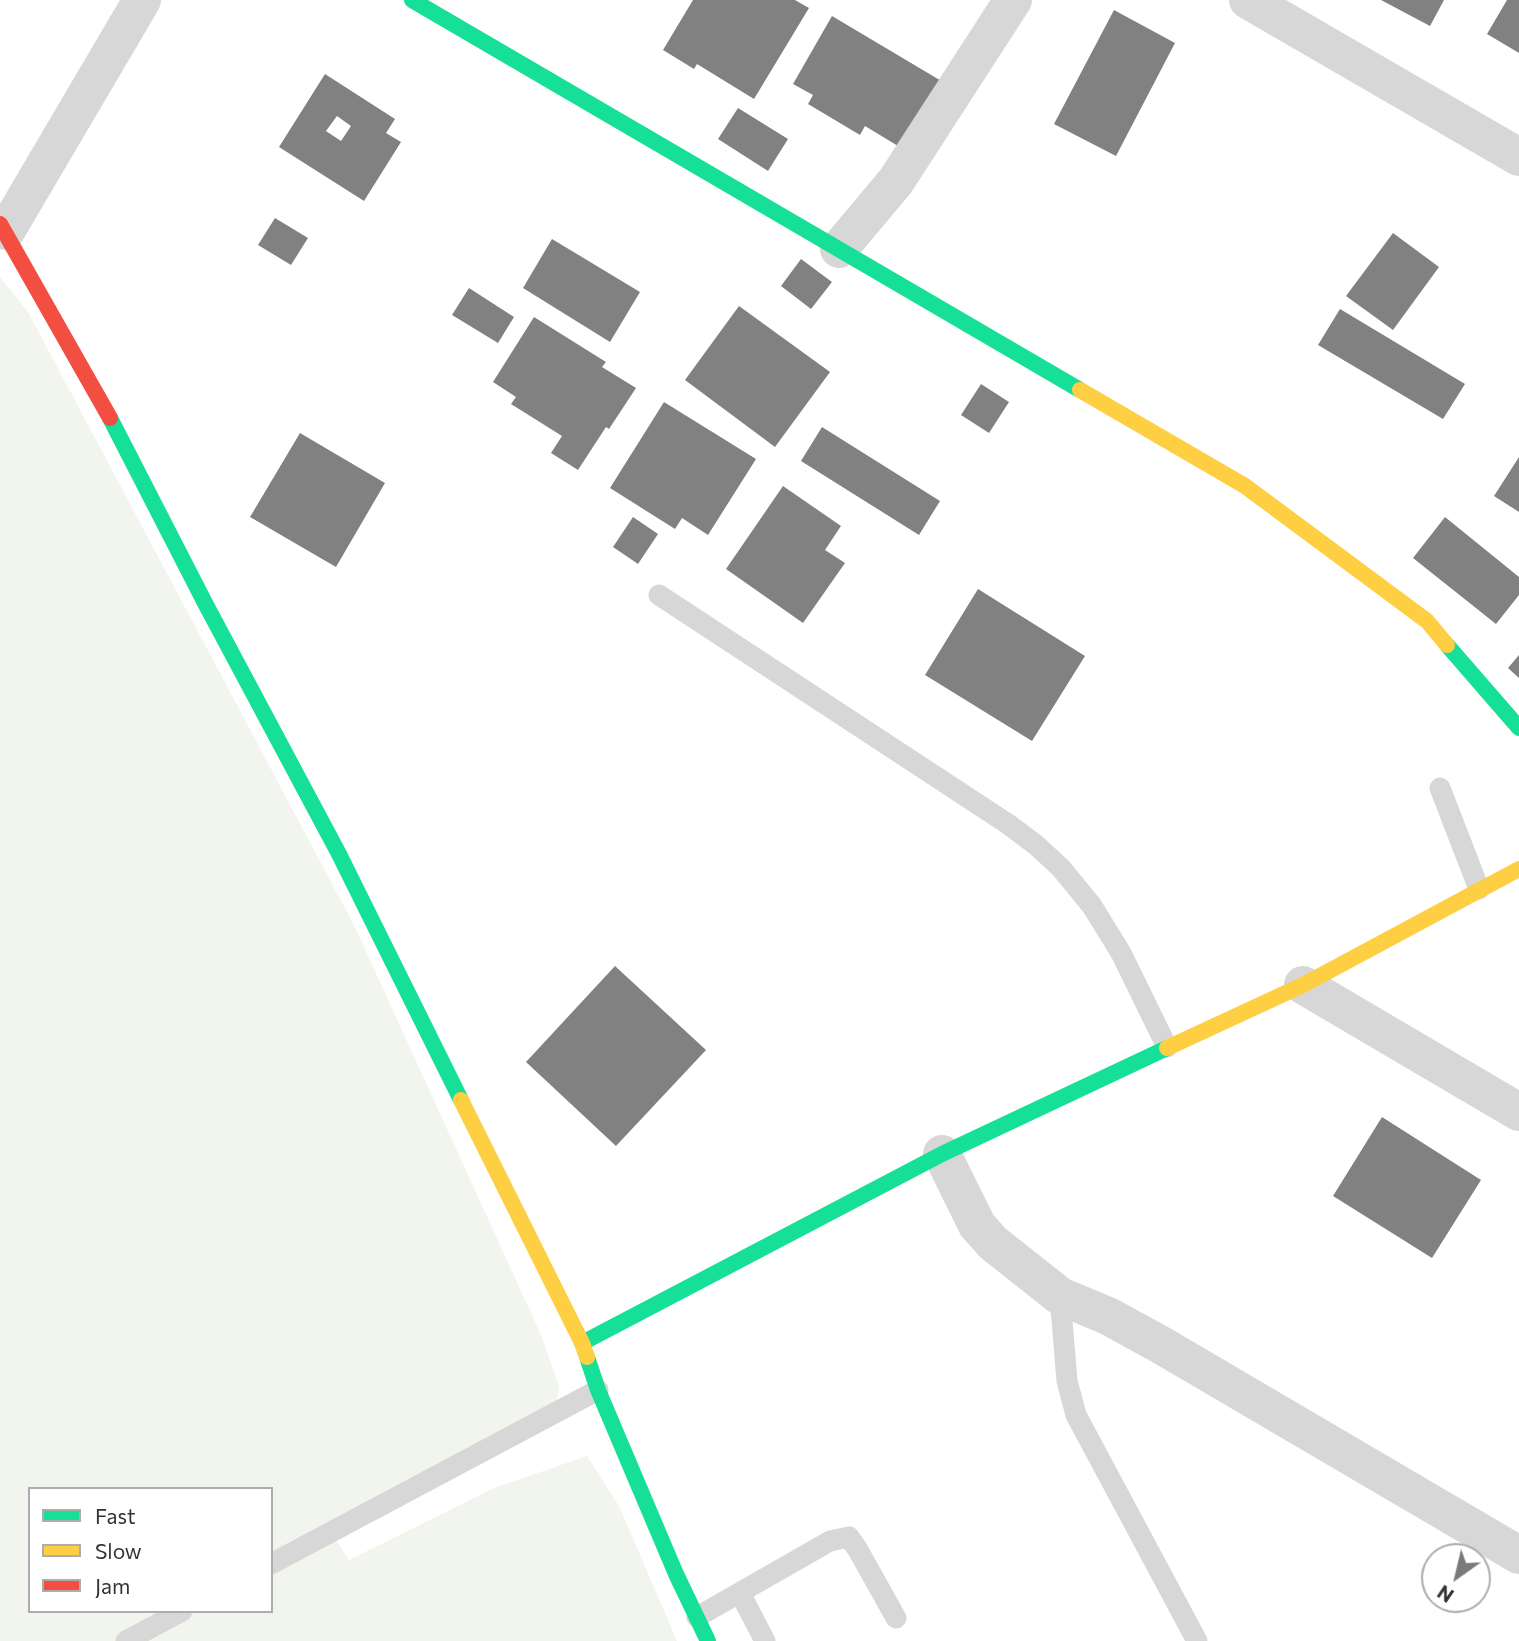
<!DOCTYPE html>
<html>
<head>
<meta charset="utf-8">
<style>
  body { margin:0 }
  #map { position:relative; width:1519px; height:1641px; overflow:hidden; background:#fff; font-family:Commissioner,sans-serif }
  canvas { display:block }
  .legend { position:absolute; left:28px; top:1487px; width:245px; height:126px; box-sizing:border-box; background:#fff; border:2px solid #adadad; margin:0; padding:9px 12px; list-style:none; font-size:21px; color:#333 }
  .legend li { display:flex; align-items:center; gap:14px; height:35px }
  .legend b { width:35px; border:2px solid #adadad }
  .north { position:absolute; left:1421px; top:1543px; width:70px; height:70px; box-sizing:border-box; background:#fff; border:2px solid #adadad; border-radius:50%; rotate:214deg; font-size:19px; font-weight:700; line-height:28px; text-align:center; color:#333 }
  .north::after { content:''; display:block; margin:auto; width:24px; height:32px; background:#7a7a7a; clip-path:polygon(50% 0,100% 100%,50% 72%,0 100%) }
</style>
</head>
<body>
<div id="map">
<canvas width="1519" height="1641"></canvas>
<ul class="legend">
<li><b style="height:9px;background:#16e098"></b>Fast</li>
<li><b style="height:9px;background:#ffcf43"></b>Slow</li>
<li><b style="height:9px;background:#f24e42"></b>Jam</li>
</ul>
<div class="north">N</div>
</div>
<script>
const ctx = document.querySelector('canvas').getContext('2d');
ctx.lineJoin = 'round';
function fillPath(path, color) {
  ctx.fillStyle = color;
  ctx.fill(path, 'evenodd');
}
function toPath(rows) {
  const path = new Path2D();
  for (const r of rows) {
    path.moveTo(r[0], r[1]);
    for (let i = 2; i < r.length; i += 2) path.lineTo(r[i], r[i + 1]);
  }
  return path;
}
function trace(path, color, width, dash) {
  ctx.strokeStyle = color;
  ctx.lineWidth = width;
  ctx.lineCap = dash ? 'butt' : 'round';
  ctx.setLineDash(dash || []);
  ctx.stroke(path);
}
fillPath(toPath([
  [0,277,28,312,354,925,541,1335,559,1386,557,1402,329,1529,349,1560,494,1488,587,1456,619,1506,677,1641,0,1641],
  [30,1489,271,1489,271,1611,30,1611]
]), '#f1f5ed');
fillPath(toPath([
  [693,0,795,0,809,8,754,99,697,64,694,69,663,50],
  [1381,0,1444,0,1430,26],
  [1507,0,1519,0,1519,53,1487,34],
  [1114,10,1175,43,1116,156,1054,124],
  [832,16,943,82,903,149,865,126,860,135,808,104,813,95,793,84],
  [325,74,395,119,386,133,401,142,364,201,279,147],
  [337,116,351,126,341,141,326,131],
  [738,108,788,139,768,171,718,139],
  [275,218,308,238,291,265,258,245],
  [1393,233,1439,267,1393,330,1346,296],
  [552,239,640,292,610,342,523,288],
  [801,259,832,282,811,309,781,286],
  [469,288,514,317,498,343,452,315],
  [739,306,830,372,775,447,685,380],
  [1340,309,1465,384,1443,419,1318,345],
  [534,317,606,362,602,367,636,388,609,429,606,427,578,470,551,453,562,436,511,404,516,397,493,382],
  [981,384,1009,402,989,433,961,415],
  [664,402,756,459,708,535,682,518,675,529,610,488],
  [822,427,940,501,919,535,801,461],
  [300,433,385,483,336,567,250,517],
  [1519,457,1519,512,1494,496],
  [783,486,841,526,825,550,845,563,803,623,726,569],
  [633,517,658,534,638,564,613,547],
  [1445,517,1519,577,1519,595,1496,624,1413,558],
  [978,589,1085,656,1032,741,925,675],
  [1519,655,1519,678,1508,668],
  [615,966,706,1050,616,1146,526,1062],
  [1382,1117,1481,1180,1432,1258,1333,1196]
]), '#818181');
trace(toPath([
  [659,595,1008,824,1036,845,1061,868,1092,906,1121,953,1167,1047],
  [1440,788,1479,889],
  [1060,1296,1067,1381,1076,1415,1197,1641],
  [271,1564,598,1390],
  [740,1593,765,1641],
  [697,1617,830,1541,849,1537,858,1550,896,1618],
  [126,1641,182,1611]
]), '#d7d7d7', 21);
trace(toPath([
  [1248,0,1519,157],
  [6,231,142,0],
  [839,249,896,181,1013,0],
  [1303,985,1519,1112],
  [942,1154,977,1225,993,1243,1060,1296,1108,1316,1161,1345,1519,1555]
]), '#d7d7d7', 38);
trace(toPath([
  [412,0,1080,390],
  [110,418,205,603,339,854,461,1100],
  [1447,645,1519,728],
  [582,1343,942,1154,1167,1048],
  [587,1357,598,1390,676,1574,708,1641]
]), '#16e098', 16);
trace(toPath([
  [1080,390,1245,486,1427,621,1447,645],
  [1167,1048,1303,985,1519,869],
  [461,1100,582,1343,587,1357]
]), '#ffcf43', 16);
trace(toPath([
  [0,224,110,418]
]), '#f24e42', 16);
</script>
</body>
</html>
